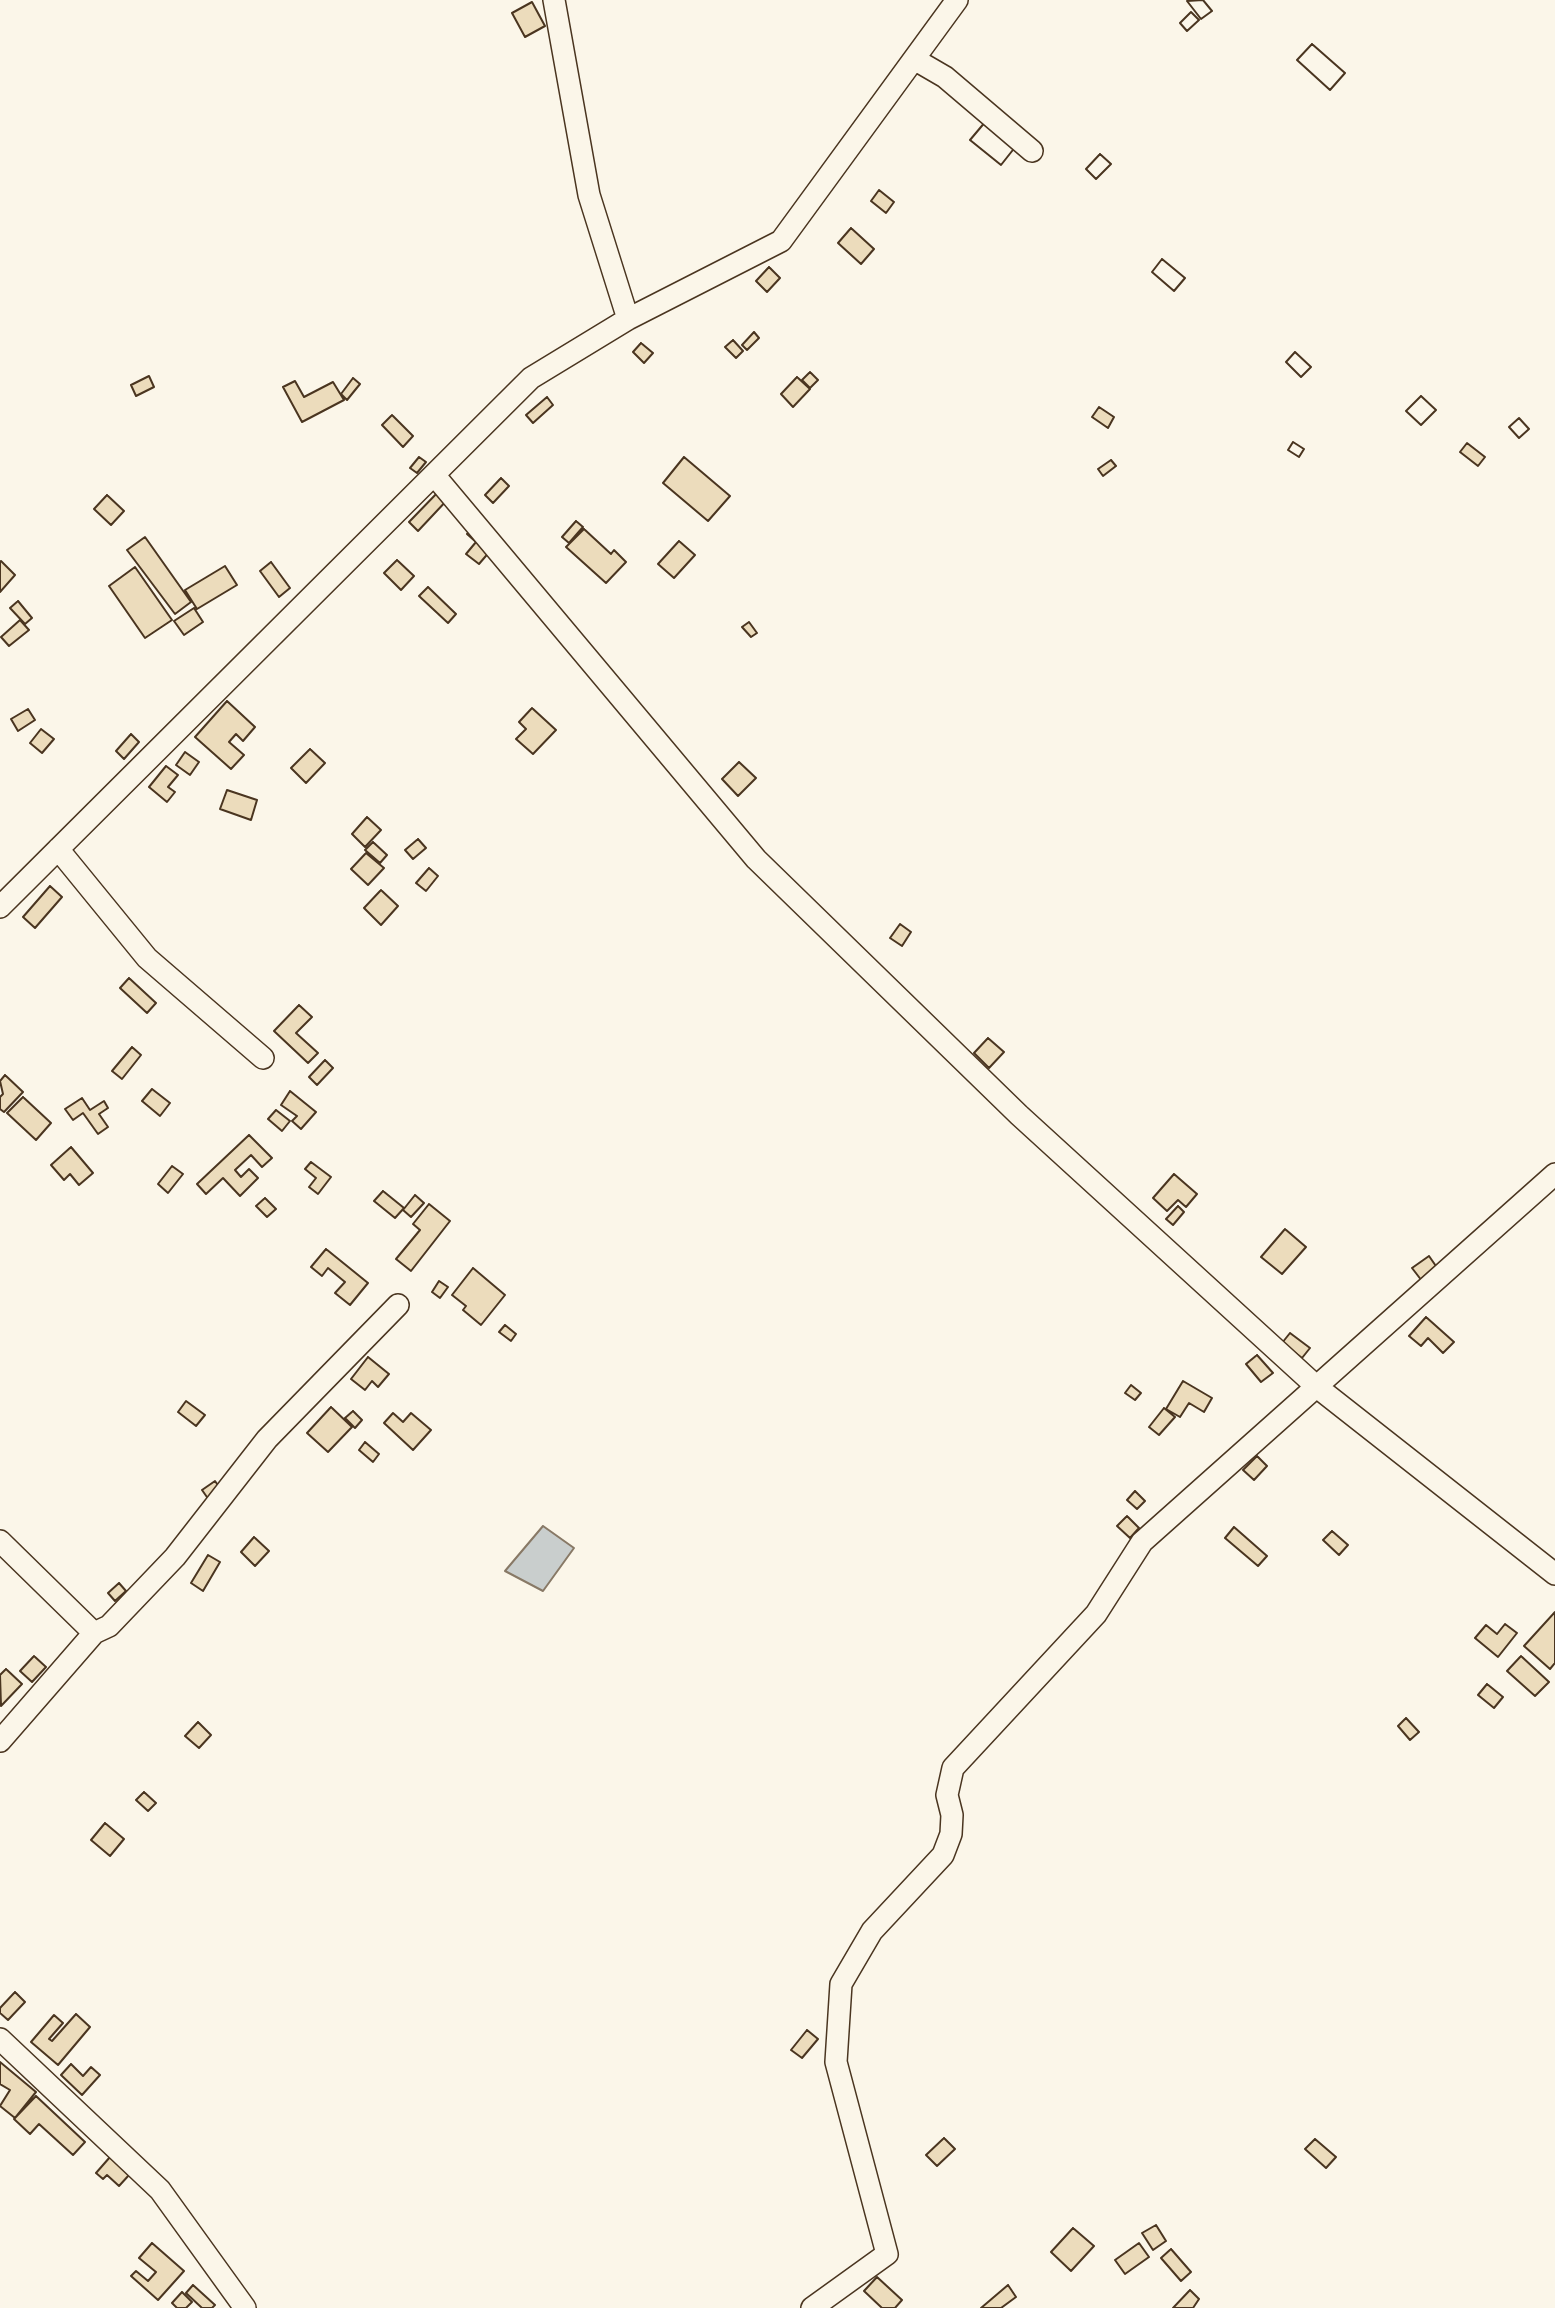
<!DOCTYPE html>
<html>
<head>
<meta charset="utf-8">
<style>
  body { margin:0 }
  canvas { display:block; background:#fbf6e9 }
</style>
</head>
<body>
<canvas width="1555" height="2308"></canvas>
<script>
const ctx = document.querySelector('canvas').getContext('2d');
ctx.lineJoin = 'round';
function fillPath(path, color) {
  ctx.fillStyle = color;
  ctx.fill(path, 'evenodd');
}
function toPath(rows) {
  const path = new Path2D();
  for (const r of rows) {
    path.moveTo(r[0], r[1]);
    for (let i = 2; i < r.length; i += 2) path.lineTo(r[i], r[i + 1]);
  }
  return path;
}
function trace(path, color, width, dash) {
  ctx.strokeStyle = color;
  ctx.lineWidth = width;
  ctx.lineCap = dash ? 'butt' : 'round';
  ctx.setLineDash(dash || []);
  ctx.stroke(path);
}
const water = toPath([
  [543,1526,574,1548,543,1591,505,1571,543,1526]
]);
fillPath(water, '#c9cecd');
trace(water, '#887966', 2);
const building = toPath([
  [1203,0,1212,11,1201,19,1187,1,1203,0],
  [1203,0,1212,11,1201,19,1187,1,1203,0],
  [532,2,545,26,525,37,512,13,532,2],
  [1191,12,1199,20,1187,31,1180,23,1191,12],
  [1191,12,1199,20,1187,31,1180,23,1191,12],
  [1312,44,1345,73,1330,90,1297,60,1312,44],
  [1312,44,1345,73,1330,90,1297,60,1312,44],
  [986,121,1016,146,1001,165,970,140,986,121],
  [986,121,1016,146,1001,165,970,140,986,121],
  [1100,154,1111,164,1096,179,1086,169,1100,154],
  [1100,154,1111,164,1096,179,1086,169,1100,154],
  [879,190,894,202,886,213,871,201,879,190],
  [851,228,874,249,861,264,838,243,851,228],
  [1162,259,1185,278,1174,291,1152,272,1162,259],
  [1162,259,1185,278,1174,291,1152,272,1162,259],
  [769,267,780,278,767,292,756,281,769,267],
  [754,332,759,338,747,350,742,345,754,332],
  [733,340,743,351,736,358,725,347,733,340],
  [641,343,653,353,644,363,633,352,641,343],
  [1295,352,1311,367,1301,377,1286,362,1295,352],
  [1295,352,1311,367,1301,377,1286,362,1295,352],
  [810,372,818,380,810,388,802,380,810,372],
  [149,376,154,387,136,396,131,385,149,376],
  [797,377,810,389,793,407,781,394,797,377],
  [353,378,360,384,347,400,341,394,353,378],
  [295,381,304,397,333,382,344,400,302,422,283,387,295,381],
  [1421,396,1436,410,1421,425,1406,411,1421,396],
  [1421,396,1436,410,1421,425,1406,411,1421,396],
  [547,397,553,405,533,423,526,415,547,397],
  [1099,407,1114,417,1108,428,1092,417,1099,407],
  [392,415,413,436,403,447,382,425,392,415],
  [1519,418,1529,429,1519,438,1509,427,1519,418],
  [1519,418,1529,429,1519,438,1509,427,1519,418],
  [1293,442,1304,449,1299,457,1288,450,1293,442],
  [1293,442,1304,449,1299,457,1288,450,1293,442],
  [1467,443,1485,457,1478,466,1460,452,1467,443],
  [419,457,426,462,417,473,410,468,419,457],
  [684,457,730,496,708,521,663,483,684,457],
  [1111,460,1116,466,1103,476,1098,469,1111,460],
  [501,478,509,486,493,503,485,495,501,478],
  [440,490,449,498,418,531,409,522,440,490],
  [107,495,124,511,111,525,94,509,107,495],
  [576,521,583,527,569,543,562,537,576,521],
  [584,529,611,554,614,550,626,562,606,583,566,547,584,529],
  [469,532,491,550,479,564,466,554,476,542,467,534,469,532],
  [145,537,191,602,175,614,127,550,145,537],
  [679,541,695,555,674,578,658,564,679,541],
  [397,560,414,576,401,590,384,573,397,560],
  [1,561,15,575,0,592,0,562,1,561],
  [271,562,290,588,279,597,260,571,271,562],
  [225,566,237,585,197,609,185,590,225,566],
  [135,567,172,620,145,638,109,586,135,567],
  [428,587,456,614,448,623,419,596,428,587],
  [18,601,32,618,25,624,10,608,18,601],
  [194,608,203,622,184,635,174,621,194,608],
  [20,620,29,630,9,646,1,637,20,620],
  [749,622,757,633,751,637,742,627,749,622],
  [227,701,255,727,243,741,236,734,229,742,244,755,231,769,195,737,227,701],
  [532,708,556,730,533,754,516,739,526,729,519,722,532,708],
  [28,709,35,720,18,731,11,719,28,709],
  [41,729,54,739,42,753,30,743,41,729],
  [131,734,139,742,124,759,116,751,131,734],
  [310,749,325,763,306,783,291,768,310,749],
  [185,752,199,762,190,775,176,765,185,752],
  [739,762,756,778,738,796,722,779,739,762],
  [166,766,178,775,168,787,175,792,167,802,149,787,166,766],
  [227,790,257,800,251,820,220,809,227,790],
  [367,817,381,830,365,847,352,834,367,817],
  [418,839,426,848,413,859,405,850,418,839],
  [373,842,387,855,380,863,365,850,373,842],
  [366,853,384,868,368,885,351,869,366,853],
  [429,868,438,876,426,891,416,883,429,868],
  [50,886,62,897,35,928,23,917,50,886],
  [381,890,398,906,381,925,364,908,381,890],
  [900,924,911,932,902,946,890,938,900,924],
  [129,978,156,1003,147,1013,120,988,129,978],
  [299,1005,312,1017,296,1033,318,1053,308,1063,274,1031,299,1005],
  [988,1038,1004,1052,989,1068,974,1053,988,1038],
  [132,1047,141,1055,122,1079,112,1071,132,1047],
  [325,1060,333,1068,317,1085,309,1077,325,1060],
  [5,1075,23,1092,4,1112,0,1109,0,1097,3,1094,0,1081,5,1075],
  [152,1089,170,1103,160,1116,142,1101,152,1089],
  [290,1091,316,1112,301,1129,292,1121,297,1116,281,1105,290,1091],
  [23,1097,51,1123,36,1140,7,1113,23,1097],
  [82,1098,90,1110,104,1101,108,1108,99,1114,108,1127,98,1134,83,1113,73,1120,65,1109,82,1098],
  [276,1110,290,1121,282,1131,268,1119,276,1110],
  [249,1135,272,1158,262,1167,251,1155,235,1170,241,1177,249,1169,258,1178,240,1196,223,1178,206,1194,197,1184,249,1135],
  [71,1147,93,1173,79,1185,70,1174,64,1180,51,1165,71,1147],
  [311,1162,331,1177,318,1194,309,1187,316,1178,305,1169,311,1162],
  [172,1166,183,1174,168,1193,158,1184,172,1166],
  [1174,1174,1197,1194,1186,1207,1178,1200,1167,1211,1153,1198,1174,1174],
  [383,1191,404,1208,395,1218,374,1201,383,1191],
  [415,1195,424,1203,411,1217,403,1210,415,1195],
  [265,1198,276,1209,267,1217,256,1206,265,1198],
  [429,1204,450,1221,411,1271,396,1259,420,1230,413,1224,429,1204],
  [1178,1206,1184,1212,1173,1225,1166,1219,1178,1206],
  [1285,1229,1306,1247,1282,1274,1261,1257,1285,1229],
  [326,1249,368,1283,350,1305,335,1293,345,1282,328,1268,322,1276,311,1267,326,1249],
  [1429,1256,1438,1269,1422,1281,1412,1268,1429,1256],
  [473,1268,505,1295,481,1325,463,1310,466,1306,452,1295,473,1268],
  [439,1281,448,1287,440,1298,432,1292,439,1281],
  [1426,1317,1454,1342,1443,1353,1428,1338,1421,1346,1409,1336,1426,1317],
  [505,1325,516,1334,511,1341,499,1332,505,1325],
  [1290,1333,1310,1348,1302,1358,1282,1343,1290,1333],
  [1257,1355,1273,1373,1261,1382,1246,1364,1257,1355],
  [368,1357,389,1374,378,1387,372,1381,365,1390,351,1379,368,1357],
  [1183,1381,1212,1398,1204,1412,1189,1403,1180,1417,1166,1409,1183,1381],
  [1131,1385,1141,1393,1135,1400,1125,1393,1131,1385],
  [186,1401,205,1415,196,1426,178,1412,186,1401],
  [331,1407,352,1427,328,1452,307,1433,331,1407],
  [1164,1408,1175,1417,1159,1435,1149,1427,1164,1408],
  [353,1411,362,1420,355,1428,345,1418,353,1411],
  [393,1413,403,1422,411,1413,431,1430,413,1450,384,1423,393,1413],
  [365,1442,379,1454,373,1462,359,1450,365,1442],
  [1257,1456,1267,1466,1254,1480,1243,1470,1257,1456],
  [215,1481,222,1491,209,1500,202,1490,215,1481],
  [1135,1491,1145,1501,1137,1509,1127,1500,1135,1491],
  [1127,1516,1139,1528,1130,1538,1117,1526,1127,1516],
  [1234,1527,1267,1556,1258,1566,1225,1538,1234,1527],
  [1332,1531,1348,1545,1339,1555,1323,1540,1332,1531],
  [254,1537,269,1551,255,1566,241,1552,254,1537],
  [208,1555,220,1562,203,1591,191,1583,208,1555],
  [119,1583,126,1591,115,1601,108,1593,119,1583],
  [1555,1612,1555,1663,1550,1669,1524,1646,1555,1612],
  [1505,1624,1517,1633,1498,1657,1475,1638,1486,1625,1497,1634,1505,1624],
  [34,1656,46,1667,32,1682,20,1671,34,1656],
  [1521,1656,1549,1682,1535,1696,1507,1671,1521,1656],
  [6,1669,22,1684,1,1706,0,1675,6,1669],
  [1487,1684,1503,1697,1494,1708,1478,1695,1487,1684],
  [1406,1718,1419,1732,1410,1740,1398,1726,1406,1718],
  [198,1722,211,1735,199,1748,185,1736,198,1722],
  [144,1792,156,1803,148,1811,136,1800,144,1792],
  [105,1823,124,1839,110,1856,91,1840,105,1823],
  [15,1992,25,2002,8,2020,0,2013,0,2008,15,1992],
  [76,2014,90,2027,58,2065,31,2042,54,2015,63,2023,49,2039,52,2041,76,2014],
  [807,2030,818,2039,802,2058,791,2050,807,2030],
  [0,2062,36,2092,15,2118,0,2106,10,2090,0,2084,0,2062],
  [71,2064,83,2076,91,2067,100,2075,82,2095,61,2075,71,2064],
  [36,2096,85,2142,73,2155,39,2124,30,2134,14,2119,36,2096],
  [944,2138,955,2149,937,2166,926,2155,944,2138],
  [1315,2139,1336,2157,1326,2168,1305,2149,1315,2139],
  [110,2157,129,2175,119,2186,107,2175,103,2179,96,2173,110,2157],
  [1156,2225,1166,2241,1153,2250,1142,2233,1156,2225],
  [1073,2228,1094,2246,1071,2271,1051,2252,1073,2228],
  [152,2243,184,2271,158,2300,131,2276,136,2271,148,2281,156,2272,139,2258,152,2243],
  [1139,2243,1149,2257,1125,2274,1115,2260,1139,2243],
  [1171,2249,1191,2272,1181,2281,1161,2258,1171,2249],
  [877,2277,902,2300,895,2308,882,2308,864,2291,877,2277],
  [193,2285,215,2305,212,2308,202,2308,186,2293,193,2285],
  [1008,2285,1016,2297,1001,2308,981,2308,1008,2285],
  [1190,2290,1199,2299,1193,2308,1173,2308,1190,2290],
  [182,2292,192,2302,186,2308,177,2308,172,2303,182,2292]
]);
fillPath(building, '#ecdcbc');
trace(building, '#4a3520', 2);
const minor = toPath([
  [554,0,589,195,628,319],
  [914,59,945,77,1032,151],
  [435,476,756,859,1019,1115,1317,1387,1555,1574],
  [58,849,147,958,263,1058],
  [0,907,531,378,628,319,781,241,957,0],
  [0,1541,94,1633],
  [0,1741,94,1633,109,1626,175,1557,267,1439,398,1305],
  [0,2039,160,2190,245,2308],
  [812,2308,887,2254,836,2062,841,1984,872,1931,943,1855,951,1834,952,1815,947,1795,953,1768,1096,1614,1142,1542,1555,1174]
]);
trace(minor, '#4a3520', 24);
trace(minor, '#fbf6e9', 21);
</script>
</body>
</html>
